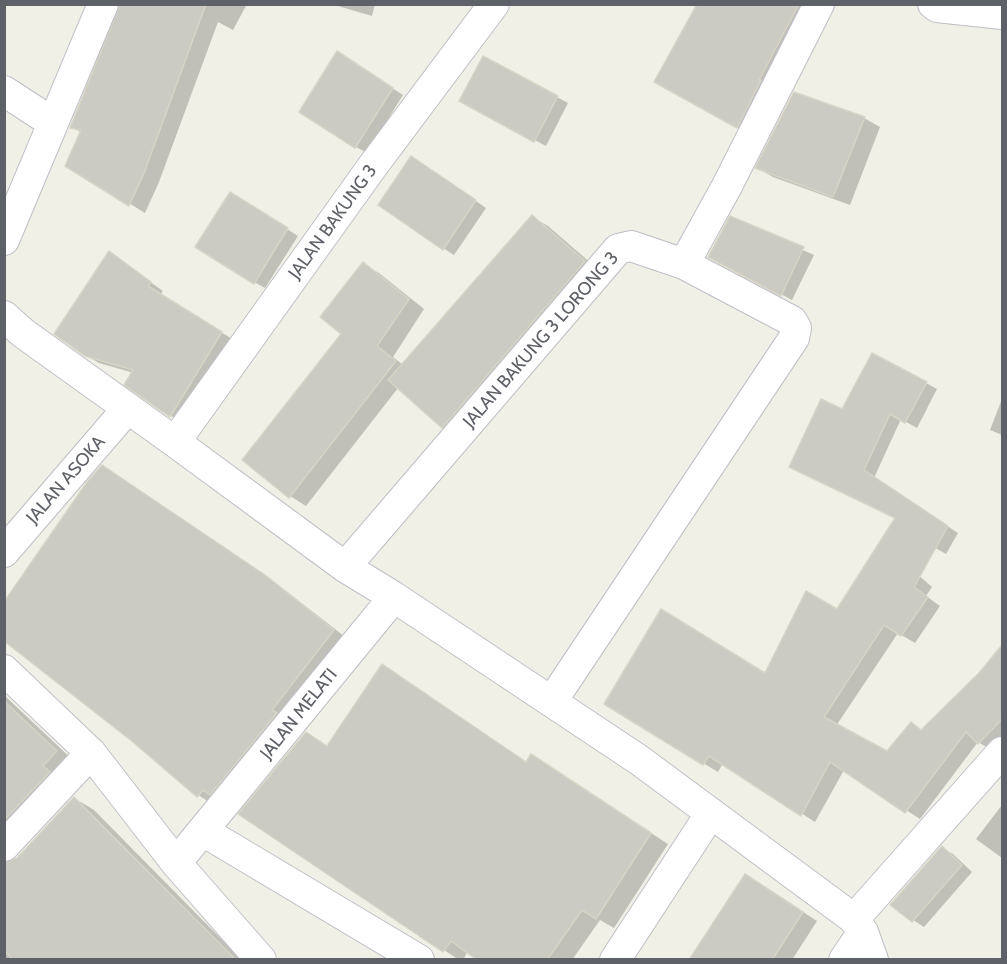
<!DOCTYPE html>
<html>
<head>
<meta charset="utf-8">
<style>
  body { margin:0 }
  #map { position:relative; width:1007px; height:964px; overflow:hidden; background:#f1f0e7; font-family:Cabin,sans-serif }
  canvas { display:block }
  .frame { position:absolute; inset:0; border:6px solid #5e6168; pointer-events:none }
</style>
</head>
<body>
<div id="map">
<canvas width="1007" height="964"></canvas>
<div class="frame"></div>
</div>
<script>
const ctx = document.querySelector('canvas').getContext('2d');
ctx.lineJoin = 'round';
function fillPath(path, color) {
  ctx.fillStyle = color;
  ctx.fill(path, 'evenodd');
}
function toPath(rows) {
  const path = new Path2D();
  for (const r of rows) {
    path.moveTo(r[0], r[1]);
    for (let i = 2; i < r.length; i += 2) path.lineTo(r[i], r[i + 1]);
  }
  return path;
}
function trace(path, color, width, dash) {
  ctx.strokeStyle = color;
  ctx.lineWidth = width;
  ctx.lineCap = dash ? 'butt' : 'round';
  ctx.setLineDash(dash || []);
  ctx.stroke(path);
}
function drawText(font, color, halo, rows, align = 'center') {
  ctx.font = font + ' Cabin,sans-serif';
  ctx.lineWidth = 5;
  ctx.setLineDash([]);
  ctx.textBaseline = 'middle';
  ctx.strokeStyle = halo;
  ctx.fillStyle = color;
  for (const [text, x, y, turn = 0] of rows) {
    ctx.save();
    ctx.translate(x, y);
    ctx.rotate((+turn || 0) * Math.PI / 180);
    ctx.textAlign = isNaN(turn) ? turn : align;
    if (halo) ctx.strokeText(text, 0, 0);
    ctx.fillText(text, 0, 0);
    ctx.restore();
  }
}
fillPath(toPath([
  [153,4,247,4,233,30,218,22,159,182,145,213,67,165,82,133,72,127],
  [331,4,375,4,372,16],
  [699,4,816,4,753,136,656,82],
  [484,58,568,103,546,146,472,107],
  [348,60,403,95,367,153,356,147],
  [864,118,880,127,850,205,773,177,757,168],
  [423,164,486,208,454,255,443,248],
  [241,200,298,236,265,288,254,282],
  [532,217,548,226,600,271,458,436,442,427,398,388,306,506,290,496,343,334,363,264,379,273,424,309,393,357,403,365],
  [731,218,814,255,792,300,721,262],
  [109,253,163,291,160,295,234,340,183,423,171,416,134,373,99,363,85,355],
  [926,383,937,389,917,428,901,419,874,478,958,533,946,554,893,524,896,518,801,473,842,411],
  [1002,399,1002,435,990,430],
  [102,467,281,587,349,640,214,805,198,795],
  [893,553,932,587,926,596,940,606,915,643,898,633,836,726,888,753,911,724,923,731,980,674,1000,650,1002,651,1002,741,993,751,978,742,920,819,844,770,815,822,723,763,718,772,606,704,766,674,838,611],
  [382,666,527,762,549,766,668,844,614,928,600,920,572,960,479,960,468,951,463,960,459,960,240,814,328,747],
  [4,695,76,763,6,853,6,863,17,859,74,798,94,810,242,960,4,960],
  [1002,805,1002,858,976,839],
  [942,848,953,854,972,872,924,927,913,920],
  [760,884,817,921,792,960,690,960]
]), '#0003');
const building = toPath([
  [120,4,206,4,144,173,129,206,65,166,81,130,70,128,120,4],
  [697,4,799,4,759,80,761,80,737,128,654,82,697,4],
  [337,51,393,88,355,148,299,112,337,51],
  [483,56,558,96,534,142,459,101,483,56],
  [794,92,865,117,833,197,755,168,794,92],
  [411,156,476,200,443,250,378,205,411,156],
  [230,192,288,228,254,284,195,247,230,192],
  [532,215,585,261,442,428,388,380,532,215],
  [730,216,804,247,781,296,708,257,730,216],
  [109,251,151,282,148,286,222,332,170,417,124,385,133,370,85,356,54,334,109,251],
  [363,262,409,299,377,346,396,361,289,498,242,460,341,334,320,317,363,262],
  [872,353,927,382,905,423,890,414,864,470,948,526,914,587,928,597,901,636,884,625,824,717,887,751,911,722,921,730,979,673,1002,645,1002,719,978,744,966,732,905,813,830,762,801,816,709,756,703,765,604,704,661,609,765,673,806,591,837,609,895,518,789,467,821,399,842,409,872,353],
  [102,465,265,575,334,630,272,710,277,713,210,795,203,790,197,797,133,742,4,641,4,602,87,482,102,465],
  [382,664,526,762,531,754,651,833,596,919,582,910,547,960,477,960,451,941,443,952,238,814,306,732,327,746,382,664],
  [4,701,57,751,43,766,50,772,4,820,4,701],
  [74,797,236,960,13,960,4,950,4,863,17,858,74,797],
  [942,846,962,865,912,922,890,905,942,846],
  [745,874,803,912,772,960,689,960,745,874]
]);
fillPath(building, '#cccbc3');
trace(building, '#d6d4c5', 1.5);
const street = toPath([
  [933,4,937,7,1002,14],
  [4,91,53,123],
  [4,240,103,4],
  [4,316,23,333,175,442,345,567,394,597,639,760,854,919,863,932,873,960],
  [175,442,372,167,494,4],
  [4,552,128,408],
  [345,567,618,249,631,246,684,264,727,186,819,4],
  [4,670,91,753],
  [552,701,794,338,796,328,792,321,684,264],
  [203,831,419,960],
  [4,846,91,753,176,863,394,597],
  [176,863,261,960],
  [854,919,1002,752],
  [615,960,711,813],
  [844,960,863,932]
]);
trace(street, '#bebfc6', 32);
trace(street, '#fff', 30);
drawText('18px', '#5e6168', '#fff', [
  ["JALAN BAKUNG 3",333,222,-54],
  ["JALAN BAKUNG 3 LORONG 3",541,340,-49],
  ["JALAN ASOKA",66,480,-49],
  ["JALAN MELATI",299,714,-51]
]);
</script>
</body>
</html>
